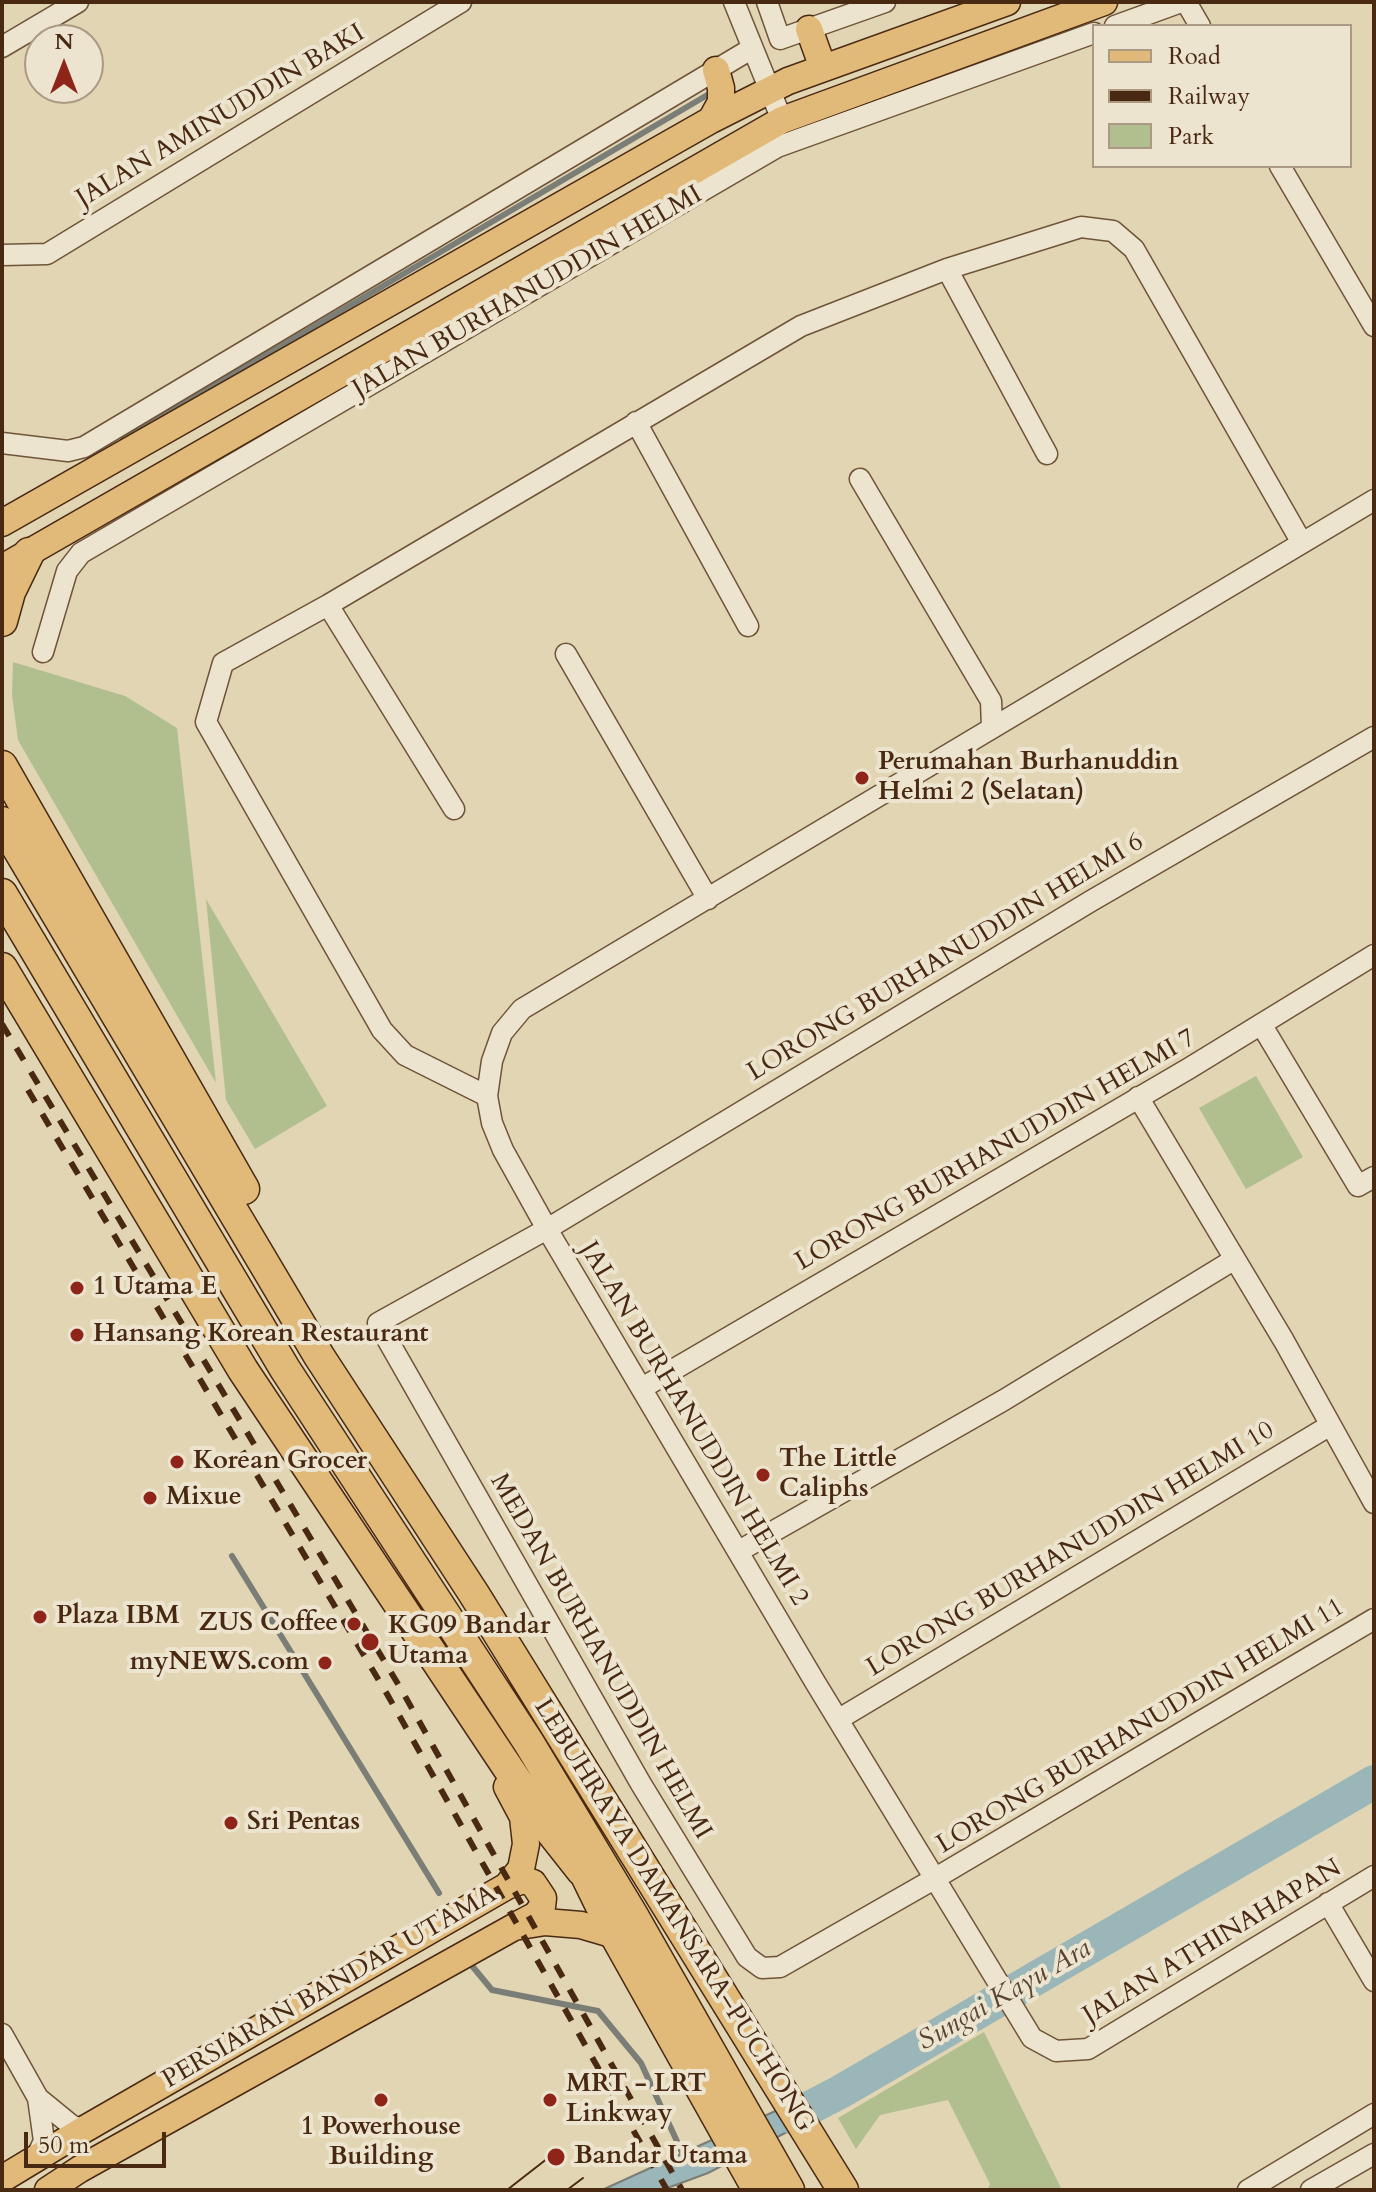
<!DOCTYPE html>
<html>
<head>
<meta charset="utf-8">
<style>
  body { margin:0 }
  #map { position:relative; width:1376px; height:2192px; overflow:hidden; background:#e2d5b3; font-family:Cardo,serif }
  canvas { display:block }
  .frame { position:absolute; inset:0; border:4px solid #492912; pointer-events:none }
  .legend { position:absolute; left:1092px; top:24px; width:260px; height:144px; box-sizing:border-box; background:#ece4ce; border:2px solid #ab9983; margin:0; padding:10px 14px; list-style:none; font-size:24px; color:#492912 }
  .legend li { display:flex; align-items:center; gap:16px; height:40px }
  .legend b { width:40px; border:2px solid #ab9983 }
  .north { position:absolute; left:24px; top:24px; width:80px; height:80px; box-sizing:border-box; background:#ece4ce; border:2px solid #ab9983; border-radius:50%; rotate:0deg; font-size:22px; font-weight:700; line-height:32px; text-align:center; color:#492912 }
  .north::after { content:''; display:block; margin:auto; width:28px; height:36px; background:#8f2418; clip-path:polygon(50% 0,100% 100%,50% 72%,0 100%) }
  .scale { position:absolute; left:24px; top:2132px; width:142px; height:36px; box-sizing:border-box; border:4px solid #492912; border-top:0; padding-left:10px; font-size:24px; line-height:28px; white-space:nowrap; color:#492912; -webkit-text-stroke:6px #ece4ce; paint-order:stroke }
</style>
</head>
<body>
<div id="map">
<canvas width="1376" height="2192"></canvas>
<div class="frame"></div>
<ul class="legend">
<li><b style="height:10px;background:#e1ba7a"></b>Road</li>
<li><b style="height:10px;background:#492912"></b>Railway</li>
<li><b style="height:22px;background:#b1be8e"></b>Park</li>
</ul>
<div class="north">N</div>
<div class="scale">50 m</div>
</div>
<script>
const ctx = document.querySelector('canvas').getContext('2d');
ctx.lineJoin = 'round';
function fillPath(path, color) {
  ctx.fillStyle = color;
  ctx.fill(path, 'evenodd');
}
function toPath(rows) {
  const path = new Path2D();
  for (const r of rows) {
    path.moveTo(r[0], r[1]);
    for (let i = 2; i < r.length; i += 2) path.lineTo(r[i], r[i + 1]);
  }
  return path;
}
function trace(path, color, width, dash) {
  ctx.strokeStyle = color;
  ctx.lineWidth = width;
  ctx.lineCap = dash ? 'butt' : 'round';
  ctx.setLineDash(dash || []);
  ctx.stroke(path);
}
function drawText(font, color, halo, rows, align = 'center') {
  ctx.font = font + ' Cardo,serif';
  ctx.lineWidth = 8;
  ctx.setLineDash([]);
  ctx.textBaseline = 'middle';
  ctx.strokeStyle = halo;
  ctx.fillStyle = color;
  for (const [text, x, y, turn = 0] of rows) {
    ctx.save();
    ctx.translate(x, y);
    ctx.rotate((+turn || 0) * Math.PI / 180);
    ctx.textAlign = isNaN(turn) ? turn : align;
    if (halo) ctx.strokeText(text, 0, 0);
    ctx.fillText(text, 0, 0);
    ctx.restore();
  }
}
fillPath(toPath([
  [13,662,125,696,177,728,216,1083,18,740,12,695],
  [206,899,327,1106,255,1149,226,1100],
  [1256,1076,1303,1157,1246,1189,1199,1108],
  [984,2032,1062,2190,987,2190,990,2184,948,2100,880,2115,856,2149,838,2118]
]), '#b1be8e');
const water = toPath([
  [828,2087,839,2105,708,2173,662,2190,602,2190,828,2087]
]);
fillPath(water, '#9ab6b8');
trace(water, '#7a7e76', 2);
trace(toPath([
  [123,439,709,94],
  [232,1556,439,1893],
  [473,1967,492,1990,598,2011,641,2063,686,2161]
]), '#7a7e76', 6);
trace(toPath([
  [792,2117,840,2092,1374,1782]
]), '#9ab6b8', 34);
const minor = toPath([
  [734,2,782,120],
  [767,2,780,39,885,2],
  [1186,2,1200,26],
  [1115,26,1181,2],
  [2,47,78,2],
  [1280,166,1374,326],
  [2,255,47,254,461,2],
  [947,269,1047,454],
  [636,422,748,626],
  [2,443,68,451,84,447,751,49],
  [860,479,991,701,992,728],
  [1374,500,522,1009,502,1033,492,1061,487,1096,492,1123,503,1150,547,1229,815,1682,1032,2038,1056,2051,1088,2049,1374,1876],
  [328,605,454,809],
  [43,652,67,571,81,553,777,147,1094,33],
  [566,654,708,899],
  [1374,737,1091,901,547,1229,378,1323,641,1784,747,1957,762,1968,780,1967,934,1879,1374,1619],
  [1261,1024,1358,1186,1374,1177],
  [487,1096,405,1055,382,1030,206,722,223,663,328,605,801,326,947,269,1081,227,1113,231,1134,249,1302,543],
  [1138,1097,1284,1341,1374,1503],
  [642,1388,1188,1069,1374,955],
  [739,1551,1004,1400,1235,1259],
  [839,1719,1329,1426],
  [1328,1903,1374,1981],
  [2,2034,38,2098,44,2141,36,2158],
  [38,2098,71,2125,83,2130],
  [1248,2190,1374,2114],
  [1311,2190,1374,2154]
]);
const major = toPath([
  [809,29,823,68],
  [711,120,721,102,721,88,716,70],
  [2,523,711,120,788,81,1007,2],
  [2,568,782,120,1104,2],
  [507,1886,523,1880,533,1883,543,1898,542,1907,536,1915,519,1924],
  [2,2179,83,2130,507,1886,521,1869,526,1844,523,1817,507,1787],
  [48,2190,80,2169,514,1927,545,1922,581,1925,615,1935]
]);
const highway = toPath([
  [2,621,10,592,29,553],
  [2,766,244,1189],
  [2,822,319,1356,474,1594,843,2190],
  [2,894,285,1369,529,1743,632,1914,789,2190],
  [2,968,243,1370,548,1828,582,1871],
  [576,1855,615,1935,758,2190]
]);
trace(minor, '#6f543a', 23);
trace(major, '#492912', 29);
trace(highway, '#492912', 33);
trace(minor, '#ece4ce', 20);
trace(major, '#e1ba7a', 26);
trace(highway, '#e1ba7a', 30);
trace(toPath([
  [507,2190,557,2151],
  [567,2190,583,2178]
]), '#492912', 2);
trace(toPath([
  [2,1024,401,1689,682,2190],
  [28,1090,387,1694,667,2190]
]), '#492912', 6, [14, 14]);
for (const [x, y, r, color] of [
  [862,778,8,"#8f2418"],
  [77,1288,8,"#8f2418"],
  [77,1335,8,"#8f2418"],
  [177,1462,8,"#8f2418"],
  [763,1475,8,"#8f2418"],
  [150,1498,8,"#8f2418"],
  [40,1617,8,"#8f2418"],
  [354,1624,8,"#8f2418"],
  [370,1642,10,"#8f2418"],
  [325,1663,8,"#8f2418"],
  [231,1823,8,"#8f2418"],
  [381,2100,8,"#8f2418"],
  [550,2100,8,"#8f2418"],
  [556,2157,10,"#8f2418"]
]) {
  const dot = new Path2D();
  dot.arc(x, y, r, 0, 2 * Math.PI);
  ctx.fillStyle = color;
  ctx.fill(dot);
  trace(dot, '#ece4ce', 3);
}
drawText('26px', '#492912', '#ece4ce', [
  ["JALAN AMINUDDIN BAKI",221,117,-31],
  ["JALAN BURHANUDDIN HELMI",528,293,-30],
  ["LORONG BURHANUDDIN HELMI 6",946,958,-31],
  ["LORONG BURHANUDDIN HELMI 7",996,1151,-30],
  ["JALAN BURHANUDDIN HELMI 2",693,1424,59],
  ["LORONG BURHANUDDIN HELMI 10",1071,1550,-31],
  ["MEDAN BURHANUDDIN HELMI",600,1657,60],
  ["LORONG BURHANUDDIN HELMI 11",1141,1727,-31],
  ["LEBUHRAYA DAMANSARA–PUCHONG",673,1916,58],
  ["JALAN ATHINAHAPAN",1213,1943,-31],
  ["PERSIARAN BANDAR UTAMA",330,1988,-30]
]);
drawText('bold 26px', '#492912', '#ece4ce', [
  ["Perumahan Burhanuddin",878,763],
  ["Helmi 2 (Selatan)",878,793],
  ["1 Utama E",93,1288],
  ["Hansang Korean Restaurant",93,1335],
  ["The Little",779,1460],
  ["Caliphs",779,1490],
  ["Korean Grocer",193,1462],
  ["Mixue",166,1498],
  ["Plaza IBM",56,1617],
  ["ZUS Coffee",338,1624,"right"],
  ["KG09 Bandar",388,1627],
  ["Utama",388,1657],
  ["myNEWS.com",309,1663,"right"],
  ["Sri Pentas",247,1823],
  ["MRT - LRT",566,2085],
  ["Linkway",566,2115],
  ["1 Powerhouse",381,2128,"center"],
  ["Building",381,2158,"center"],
  ["Bandar Utama",574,2157]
], 'left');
drawText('italic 28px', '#594533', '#ece4ce', [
  ["Sungai Kayu Ara",1005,1996,-30]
]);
</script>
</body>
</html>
